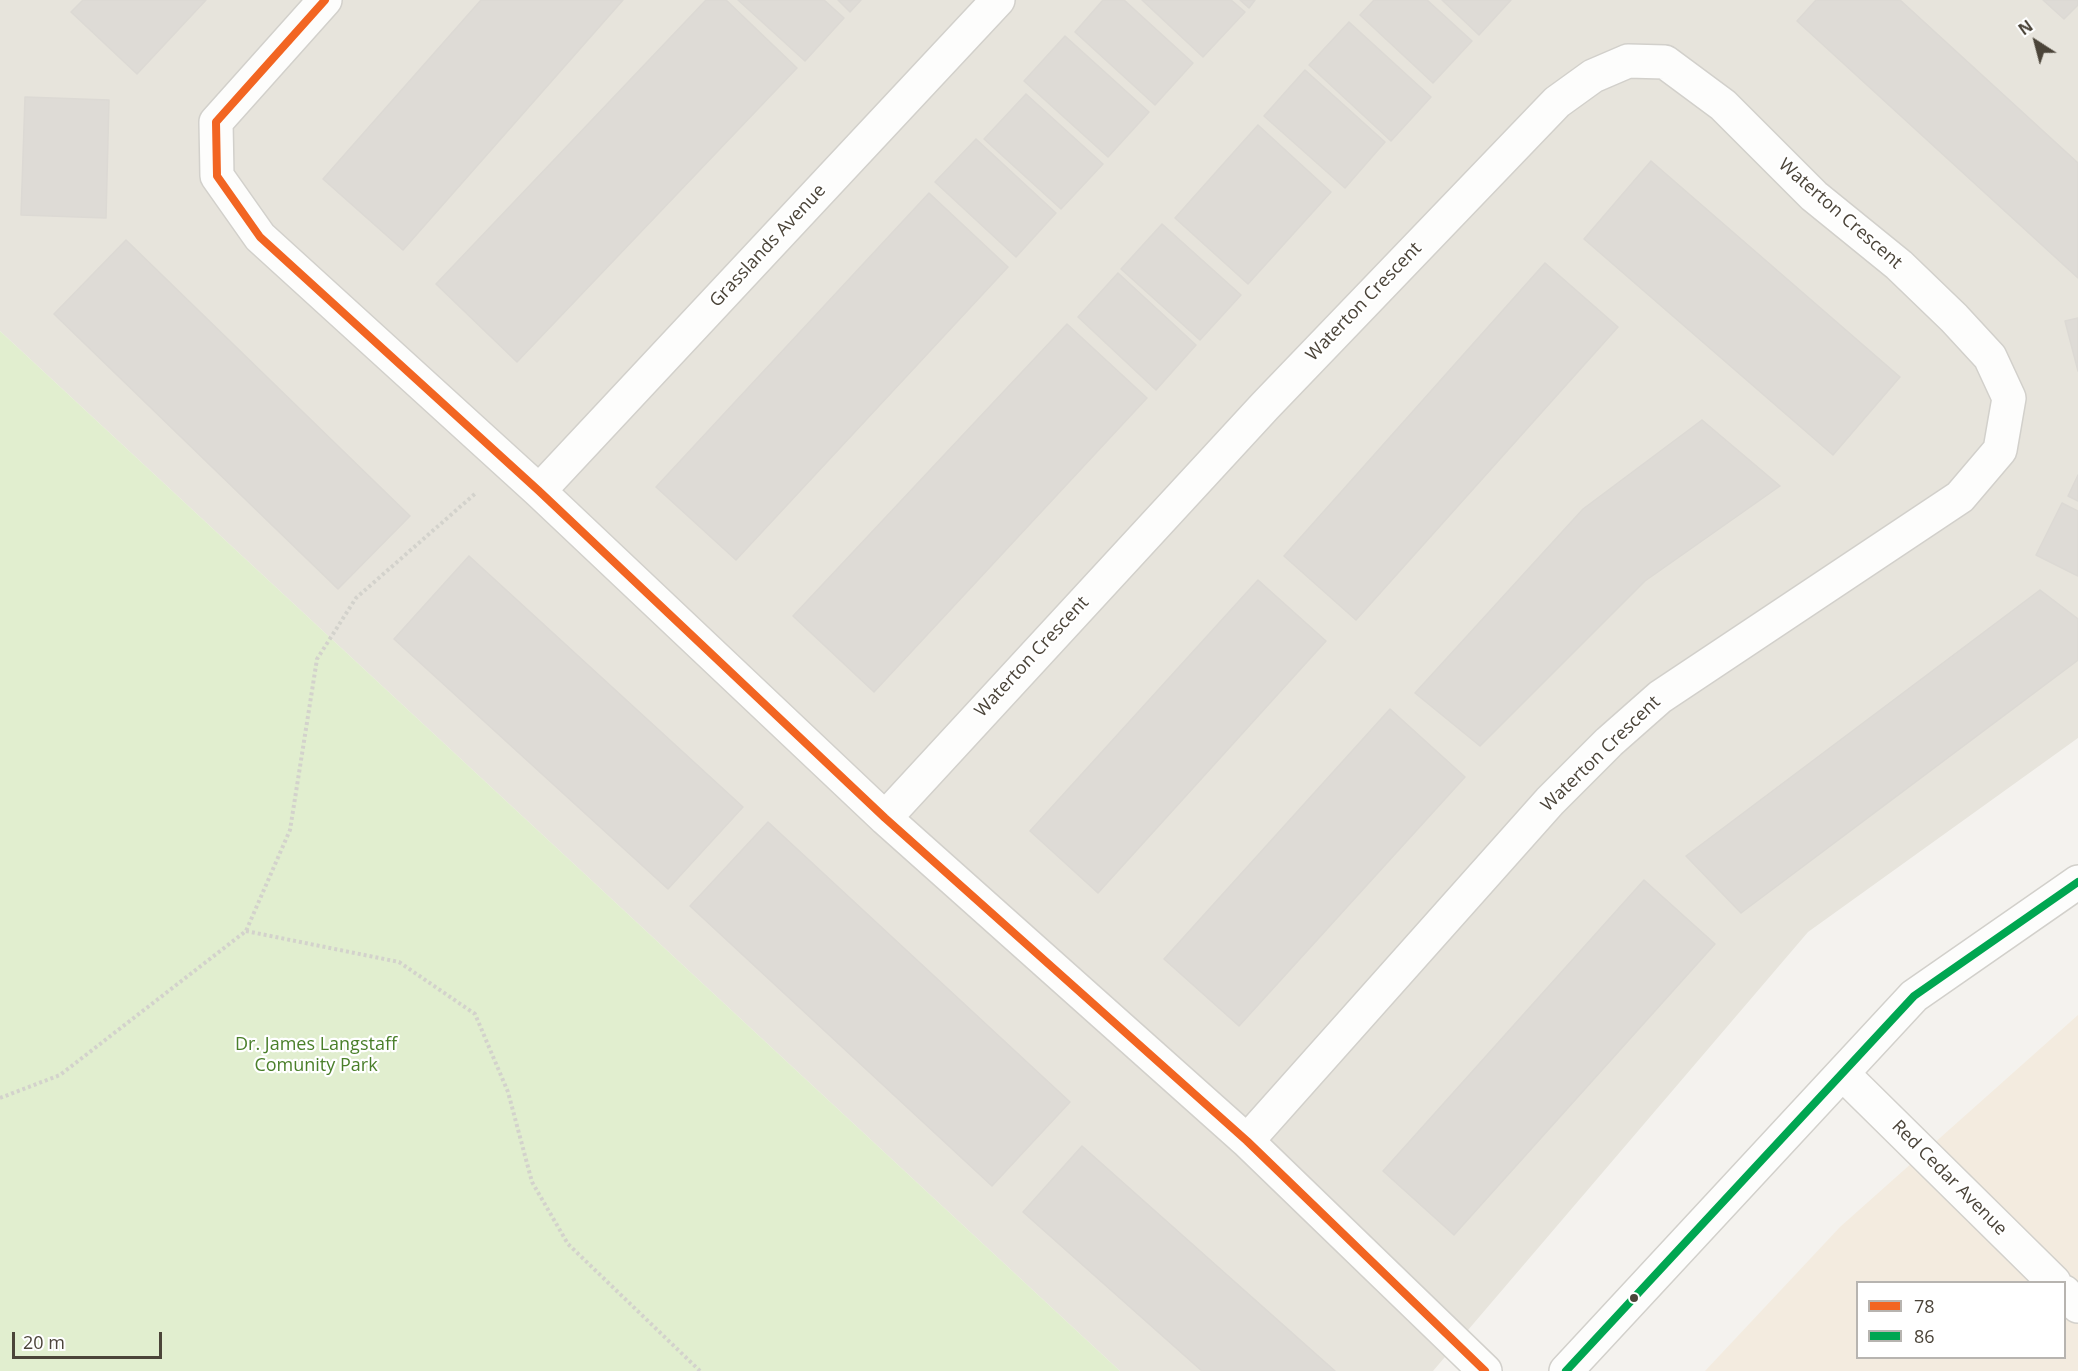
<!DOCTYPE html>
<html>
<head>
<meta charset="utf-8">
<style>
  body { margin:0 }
  #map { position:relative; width:2078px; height:1371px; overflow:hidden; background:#f4f2ee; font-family:"Open Sans",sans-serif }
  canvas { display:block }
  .legend { position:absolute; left:1856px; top:1281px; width:210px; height:78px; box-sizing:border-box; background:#fff; border:2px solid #b7b4b0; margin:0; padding:8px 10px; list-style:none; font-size:18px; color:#4b4439 }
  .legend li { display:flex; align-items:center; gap:12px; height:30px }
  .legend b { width:30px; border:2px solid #b7b4b0 }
  .north { position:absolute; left:2006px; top:12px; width:60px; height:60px; -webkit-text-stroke:4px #fff; paint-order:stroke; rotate:324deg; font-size:16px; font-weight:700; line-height:24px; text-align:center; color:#4b4439 }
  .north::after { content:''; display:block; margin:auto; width:21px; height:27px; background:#4b4439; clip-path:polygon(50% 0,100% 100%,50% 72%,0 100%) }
  .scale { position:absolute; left:12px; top:1332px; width:150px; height:27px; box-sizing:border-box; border:3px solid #4b4439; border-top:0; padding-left:8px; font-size:18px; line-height:21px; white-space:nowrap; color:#4b4439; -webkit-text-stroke:4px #fff; paint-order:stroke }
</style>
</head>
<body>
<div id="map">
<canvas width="2078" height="1371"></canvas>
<ul class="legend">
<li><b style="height:8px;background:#f26522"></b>78</li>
<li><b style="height:8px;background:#00a651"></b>86</li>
</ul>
<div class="north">N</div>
<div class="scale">20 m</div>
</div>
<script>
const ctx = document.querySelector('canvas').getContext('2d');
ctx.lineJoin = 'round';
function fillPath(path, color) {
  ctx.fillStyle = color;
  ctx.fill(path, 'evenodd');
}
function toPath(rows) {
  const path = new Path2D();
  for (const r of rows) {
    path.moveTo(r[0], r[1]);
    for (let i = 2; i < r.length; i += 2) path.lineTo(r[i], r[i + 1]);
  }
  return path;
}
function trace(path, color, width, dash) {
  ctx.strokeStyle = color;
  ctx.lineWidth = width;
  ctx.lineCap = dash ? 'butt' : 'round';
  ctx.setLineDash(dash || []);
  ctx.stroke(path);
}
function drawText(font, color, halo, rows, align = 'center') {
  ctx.font = font + ' "Open Sans",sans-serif';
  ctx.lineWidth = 4.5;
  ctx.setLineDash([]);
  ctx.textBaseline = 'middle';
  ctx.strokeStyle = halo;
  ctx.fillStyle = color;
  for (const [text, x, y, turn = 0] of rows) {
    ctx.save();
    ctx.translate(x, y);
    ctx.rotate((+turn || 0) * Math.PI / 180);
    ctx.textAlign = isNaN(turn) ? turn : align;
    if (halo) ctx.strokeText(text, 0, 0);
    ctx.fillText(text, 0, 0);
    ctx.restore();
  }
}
fillPath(toPath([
  [0,0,2078,0,2078,738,1808,932,1433,1371,1120,1371,0,331]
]), '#e7e4dc');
fillPath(toPath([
  [2078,1015,2078,1371,1705,1371,1840,1227],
  [1858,1282,2064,1282,2064,1358,1858,1358]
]), '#f3ebdf');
fillPath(toPath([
  [0,331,1120,1371,0,1371]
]), '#e1eecf');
const building = toPath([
  [83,0,206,0,137,74,71,12,83,0],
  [481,0,623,0,403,250,323,179,481,0],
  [706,0,726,0,797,68,517,362,436,284,706,0],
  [738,0,824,0,844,18,805,61,738,0],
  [838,0,861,0,850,12,838,0],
  [1103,0,1124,0,1193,63,1155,105,1075,32,1103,0],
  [1142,0,1231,0,1245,12,1203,57,1142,0],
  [1240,0,1255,0,1249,8,1240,0],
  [1374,0,1427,0,1472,41,1433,83,1360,15,1374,0],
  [1442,0,1511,0,1479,35,1442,0],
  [1816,0,1900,0,2078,163,2078,278,1797,21,1816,0],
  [2043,0,2078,0,2078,5,2064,19,2043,0],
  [1349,22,1431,97,1391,141,1309,65,1349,22],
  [1065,36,1149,112,1108,157,1024,81,1065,36],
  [1305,70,1385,142,1345,188,1264,116,1305,70],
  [1026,94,1103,164,1061,209,984,139,1026,94],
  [25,97,109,100,106,218,21,215,25,97],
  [1258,125,1331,192,1248,284,1175,218,1258,125],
  [976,139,1056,213,1016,257,935,182,976,139],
  [1651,161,1900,377,1833,455,1584,239,1651,161],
  [929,193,1008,267,736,560,656,487,929,193],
  [1162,224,1241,295,1200,340,1121,269,1162,224],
  [126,240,410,516,338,589,54,314,126,240],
  [1545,263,1618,327,1356,620,1284,556,1545,263],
  [1118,273,1196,345,1156,390,1078,317,1118,273],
  [2078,318,2078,371,2065,321,2078,318],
  [1067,324,1147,398,874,692,793,616,1067,324],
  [1702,420,1780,486,1645,581,1480,746,1415,693,1583,509,1702,420],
  [2078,475,2078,501,2068,496,2078,475],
  [2062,503,2078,511,2078,576,2036,555,2062,503],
  [469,556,743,807,668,889,394,639,469,556],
  [1258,580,1326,641,1098,893,1030,831,1258,580],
  [2040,590,2078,619,2078,660,1741,913,1686,856,2040,590],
  [1390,709,1465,777,1239,1026,1164,959,1390,709],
  [768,822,1070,1102,992,1186,690,906,768,822],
  [1644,880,1715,944,1454,1235,1383,1171,1644,880],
  [1082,1146,1335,1371,1202,1371,1023,1212,1082,1146]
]);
fillPath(building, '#dedbd6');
trace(building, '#dcd9d4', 1.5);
const minor = toPath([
  [325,0,216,122,217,176,260,237,539,491,885,818,1247,1141,1485,1371],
  [539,491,998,0],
  [885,818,1265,406,1557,102,1593,76,1628,61,1665,62,1723,105,1814,196,1899,265,1954,318,1990,357,2009,398,2000,450,1960,497,1660,697,1609,742,1550,801,1247,1141],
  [1843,1074,2054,1282],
  [2064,1292,2078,1306]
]);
const tertiary = toPath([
  [1566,1371,1914,996,2078,882]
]);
trace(minor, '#d2d0cb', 36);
trace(tertiary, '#d2d0cb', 36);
trace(toPath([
  [246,931,399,962,475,1014,508,1092,532,1182,568,1244,700,1371],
  [0,1098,60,1075,246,931,290,830,317,659,356,598,477,492]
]), '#d3d2cc', 4, [3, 3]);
trace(minor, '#fdfdfc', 33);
trace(tertiary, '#fdfdfc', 33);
trace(toPath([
  [325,0,216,122,217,176,260,237,539,491,885,818,1247,1141,1485,1371]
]), '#f26522', 8);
trace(toPath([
  [1566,1371,1914,996,2078,882]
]), '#00a651', 8);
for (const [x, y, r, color] of [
  [1634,1298,5,"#4b4439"]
]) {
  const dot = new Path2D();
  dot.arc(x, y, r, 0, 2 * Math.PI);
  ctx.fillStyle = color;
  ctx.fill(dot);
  trace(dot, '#fff', 2);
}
drawText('18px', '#4b4439', '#fff', [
  ["Waterton Crescent",1840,214,41],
  ["Grasslands Avenue",768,246,-47],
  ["Waterton Crescent",1364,302,-46],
  ["Waterton Crescent",1032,657,-47],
  ["Waterton Crescent",1601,754,-44],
  ["Red Cedar Avenue",1949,1178,45]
]);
drawText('18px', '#4a7f2a', '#fff', [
  ["Dr. James Langstaff",316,1045],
  ["Comunity Park",316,1066]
]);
</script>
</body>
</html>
